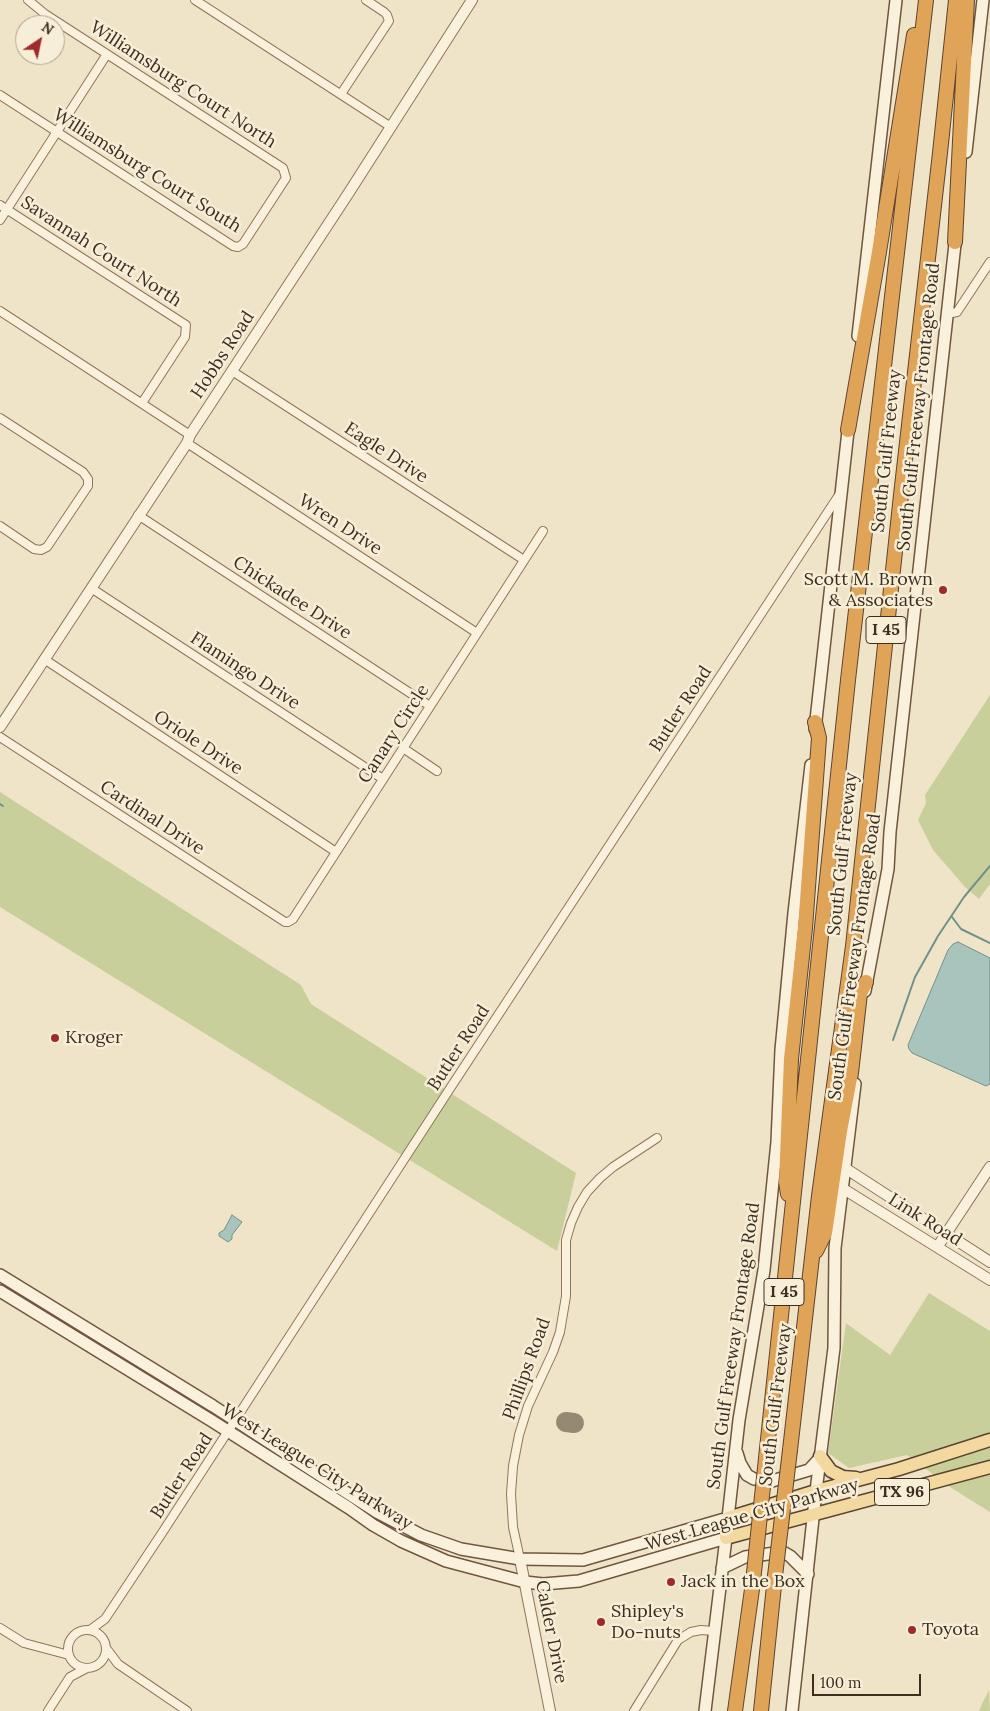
<!DOCTYPE html>
<html>
<head>
<meta charset="utf-8">
<style>
  body { margin:0 }
  #map { position:relative; width:990px; height:1711px; overflow:hidden; background:#f0e4c8; font-family:Lora,serif }
  canvas { display:block }
  .north { position:absolute; left:15px; top:15px; width:50px; height:50px; box-sizing:border-box; background:#f7eed8; border:1px solid #ada18e; border-radius:50%; rotate:34deg; font-size:14px; font-weight:700; line-height:20px; text-align:center; color:#3d2e20 }
  .north::after { content:''; display:block; margin:auto; width:18px; height:22px; background:#9e2a2b; clip-path:polygon(50% 0,100% 100%,50% 72%,0 100%) }
  .scale { position:absolute; left:812px; top:1674px; width:109px; height:22px; box-sizing:border-box; border:2px solid #3d2e20; border-top:0; padding-left:6px; font-size:15px; line-height:18px; white-space:nowrap; color:#3d2e20; -webkit-text-stroke:4px #f7eed8; paint-order:stroke }
</style>
</head>
<body>
<div id="map">
<canvas width="990" height="1711"></canvas>
<div class="north">N</div>
<div class="scale">100 m</div>
</div>
<script>
const ctx = document.querySelector('canvas').getContext('2d');
ctx.lineJoin = 'round';
function fillPath(path, color) {
  ctx.fillStyle = color;
  ctx.fill(path, 'evenodd');
}
function toPath(rows) {
  const path = new Path2D();
  for (const r of rows) {
    if (r.length === 3) {
      path.moveTo(r[0] + r[2], r[1]);
      path.arc(r[0], r[1], r[2], 0, 2 * Math.PI);
      continue;
    }
    path.moveTo(r[0], r[1]);
    for (let i = 2; i < r.length; i += 2) path.lineTo(r[i], r[i + 1]);
  }
  return path;
}
function trace(path, color, width, dash) {
  ctx.strokeStyle = color;
  ctx.lineWidth = width;
  ctx.lineCap = dash ? 'butt' : 'round';
  ctx.setLineDash(dash || []);
  ctx.stroke(path);
}
function drawText(font, color, halo, rows, align = 'center') {
  ctx.font = font + ' Lora,serif';
  ctx.lineWidth = 5;
  ctx.setLineDash([]);
  ctx.textBaseline = 'middle';
  ctx.strokeStyle = halo;
  ctx.fillStyle = color;
  for (const [text, x, y, turn = 0] of rows) {
    ctx.save();
    ctx.translate(x, y);
    ctx.rotate((+turn || 0) * Math.PI / 180);
    ctx.textAlign = isNaN(turn) ? turn : align;
    if (halo) ctx.strokeText(text, 0, 0);
    ctx.fillText(text, 0, 0);
    ctx.restore();
  }
}
fillPath(toPath([
  [990,695,990,884,979,899,965,887,933,850,918,820,926,803,925,795],
  [0,792,301,985,311,1004,576,1173,557,1251,0,907],
  [929,1293,990,1331,990,1512,953,1489,907,1455,849,1468,828,1453,846,1323,890,1355],
  [989,1690,990,1711,979,1711,981,1706]
]), '#c9cf9b');
const water = toPath([
  [958,942,990,958,990,1084,986,1086,912,1053,909,1049,908,1045,948,950,953,944,958,942],
  [232,1215,242,1222,232,1235,232,1239,228,1242,219,1236,219,1233,224,1230,232,1215]
]);
fillPath(water, '#a9c4bc');
trace(water, '#6f938a', 1);
trace(toPath([
  [0,804,3,806],
  [952,917,961,929,990,943],
  [893,1040,915,977,938,936,964,897,990,866]
]), '#6f938a', 2);
trace(toPath([
  [566,1422,574,1423]
]), '#968974', 20);
const minor = toPath([
  [195,0,391,127],
  [341,94,389,21,387,15,384,12,366,0],
  [0,95,233,246,238,247,243,244,286,178,283,168,45,14,28,0],
  [0,205,186,325,185,337,142,403],
  [0,220,107,54],
  [0,311,190,435],
  [947,314,957,312,990,262],
  [232,371,524,560],
  [0,418,83,472,88,479,88,486,47,547,41,550,34,549,0,526],
  [187,443,477,633],
  [138,515,430,706],
  [91,588,383,779],
  [44,659,336,852],
  [0,737,285,922,288,922,293,919,543,531],
  [403,748,437,771],
  [520,1559,513,1527,511,1494,513,1466,519,1435,528,1406,553,1352,560,1332,566,1296,566,1240,571,1223,578,1207,587,1192,600,1178,613,1167,657,1138],
  [0,1628,24,1643,69,1655],
  [90,1630,105,1619,162,1533,449,1090,839,495],
  [87,1649,19],
  [106,1648,118,1664,187,1711],
  [48,1711,70,1677,87,1668],
  [634,1711,678,1640,691,1632,701,1630,714,1631]
]);
const tertiary = toPath([
  [0,727,187,443,190,435,348,194,472,0],
  [845,1168,990,1262],
  [842,1188,990,1280],
  [938,1246,990,1167],
  [520,1559,550,1711]
]);
const secondary = toPath([
  [966,152,983,0],
  [858,336,896,0],
  [815,729,849,422],
  [865,991,888,869,890,832,956,235],
  [0,1275,213,1406,375,1511,421,1535,461,1549,520,1559,583,1560,728,1518,739,1420,764,1270,777,1142,781,1050,794,913,811,765],
  [0,1291,212,1421,349,1508,373,1525,401,1541,446,1561,525,1582,543,1584,579,1581,726,1538,705,1711],
  [737,1453,740,1463,747,1475,754,1479,772,1481,809,1470,820,1458],
  [722,1568,745,1557,783,1552,790,1556,808,1574],
  [792,1711,816,1491,834,1348,835,1248,855,1084]
]);
const primary = toPath([
  [990,1440,899,1469,816,1491,728,1518,726,1538,990,1467],
  [820,1456,831,1471,843,1477,856,1478]
]);
const motorway = toPath([
  [955,242,967,0],
  [848,430,879,252,914,35],
  [788,1194,786,1182,791,1059,805,928,819,738,815,722],
  [816,1251,825,1233,840,1131,851,1073,860,993,866,982],
  [790,1450,819,1196,853,946,901,495,940,153,956,0],
  [766,1458,848,680,926,0],
  [735,1711,753,1582],
  [761,1711,775,1576]
]);
trace(minor, '#8d765c', 10);
trace(tertiary, '#8d765c', 12);
trace(secondary, '#6f573f', 14);
trace(primary, '#5b4430', 15);
trace(motorway, '#5b4430', 16);
trace(minor, '#faf1dc', 8);
trace(tertiary, '#faf1dc', 10);
trace(secondary, '#faf1dc', 11);
trace(primary, '#f3d9a0', 12);
trace(motorway, '#e0a458', 14);
const motorwayBridge = toPath([
  [775,1576,790,1450],
  [753,1582,766,1458]
]);
trace(motorwayBridge, '#5b4430', 16, []);
trace(motorwayBridge, '#e0a458', 14);
for (const [x, y, r, color] of [
  [943,590,5,"#9e2a2b"],
  [55,1038,5,"#9e2a2b"],
  [671,1582,5,"#9e2a2b"],
  [601,1622,5,"#9e2a2b"],
  [912,1630,5,"#9e2a2b"]
]) {
  const dot = new Path2D();
  dot.arc(x, y, r, 0, 2 * Math.PI);
  ctx.fillStyle = color;
  ctx.fill(dot);
  trace(dot, '#f7eed8', 2);
}
for (const [x, y, w] of [
  [886,630,40],
  [784,1292,40],
  [902,1492,55]
]) {
  const box = new Path2D();
  box.roundRect(x - w / 2, y - 13.5, w, 27, 4);
  ctx.fillStyle = '#f7eed8';
  ctx.fill(box);
  trace(box, '#3d2e20', 1);
}
drawText('bold 16px', '#3d2e20', null, [
  ["I 45",886,630],
  ["I 45",784,1292],
  ["TX 96",902,1492]
]);
drawText('18px', '#3d2e20', '#f7eed8', [
  ["Williamsburg Court North",183,85,33],
  ["Williamsburg Court South",147,171,32],
  ["Savannah Court North",101,252,33],
  ["Hobbs Road",223,355,-57],
  ["South Gulf Freeway Frontage Road",919,407,-84],
  ["South Gulf Freeway",887,451,-84],
  ["Eagle Drive",386,453,33],
  ["Wren Drive",340,525,33],
  ["Chickadee Drive",292,598,33],
  ["Flamingo Drive",245,671,33],
  ["Butler Road",681,709,-57],
  ["Canary Circle",394,734,-57],
  ["Oriole Drive",198,743,33],
  ["Cardinal Drive",152,818,33],
  ["South Gulf Freeway",843,854,-84],
  ["South Gulf Freeway Frontage Road",855,957,-82],
  ["Butler Road",459,1048,-57],
  ["Link Road",925,1220,32],
  ["South Gulf Freeway Frontage Road",734,1346,-82],
  ["Phillips Road",527,1369,-70],
  ["South Gulf Freeway",776,1405,-83],
  ["West League City Parkway",317,1467,32],
  ["Butler Road",182,1476,-57],
  ["West League City Parkway",752,1515,-16],
  ["Calder Drive",551,1632,79]
]);
drawText('18px', '#3d2e20', '#f7eed8', [
  ["Scott M. Brown",933,580,"right"],
  ["& Associates",933,601,"right"],
  ["Kroger",65,1038],
  ["Jack in the Box",681,1582],
  ["Shipley's",611,1612],
  ["Do-nuts",611,1633],
  ["Toyota",922,1630]
], 'left');
</script>
</body>
</html>
